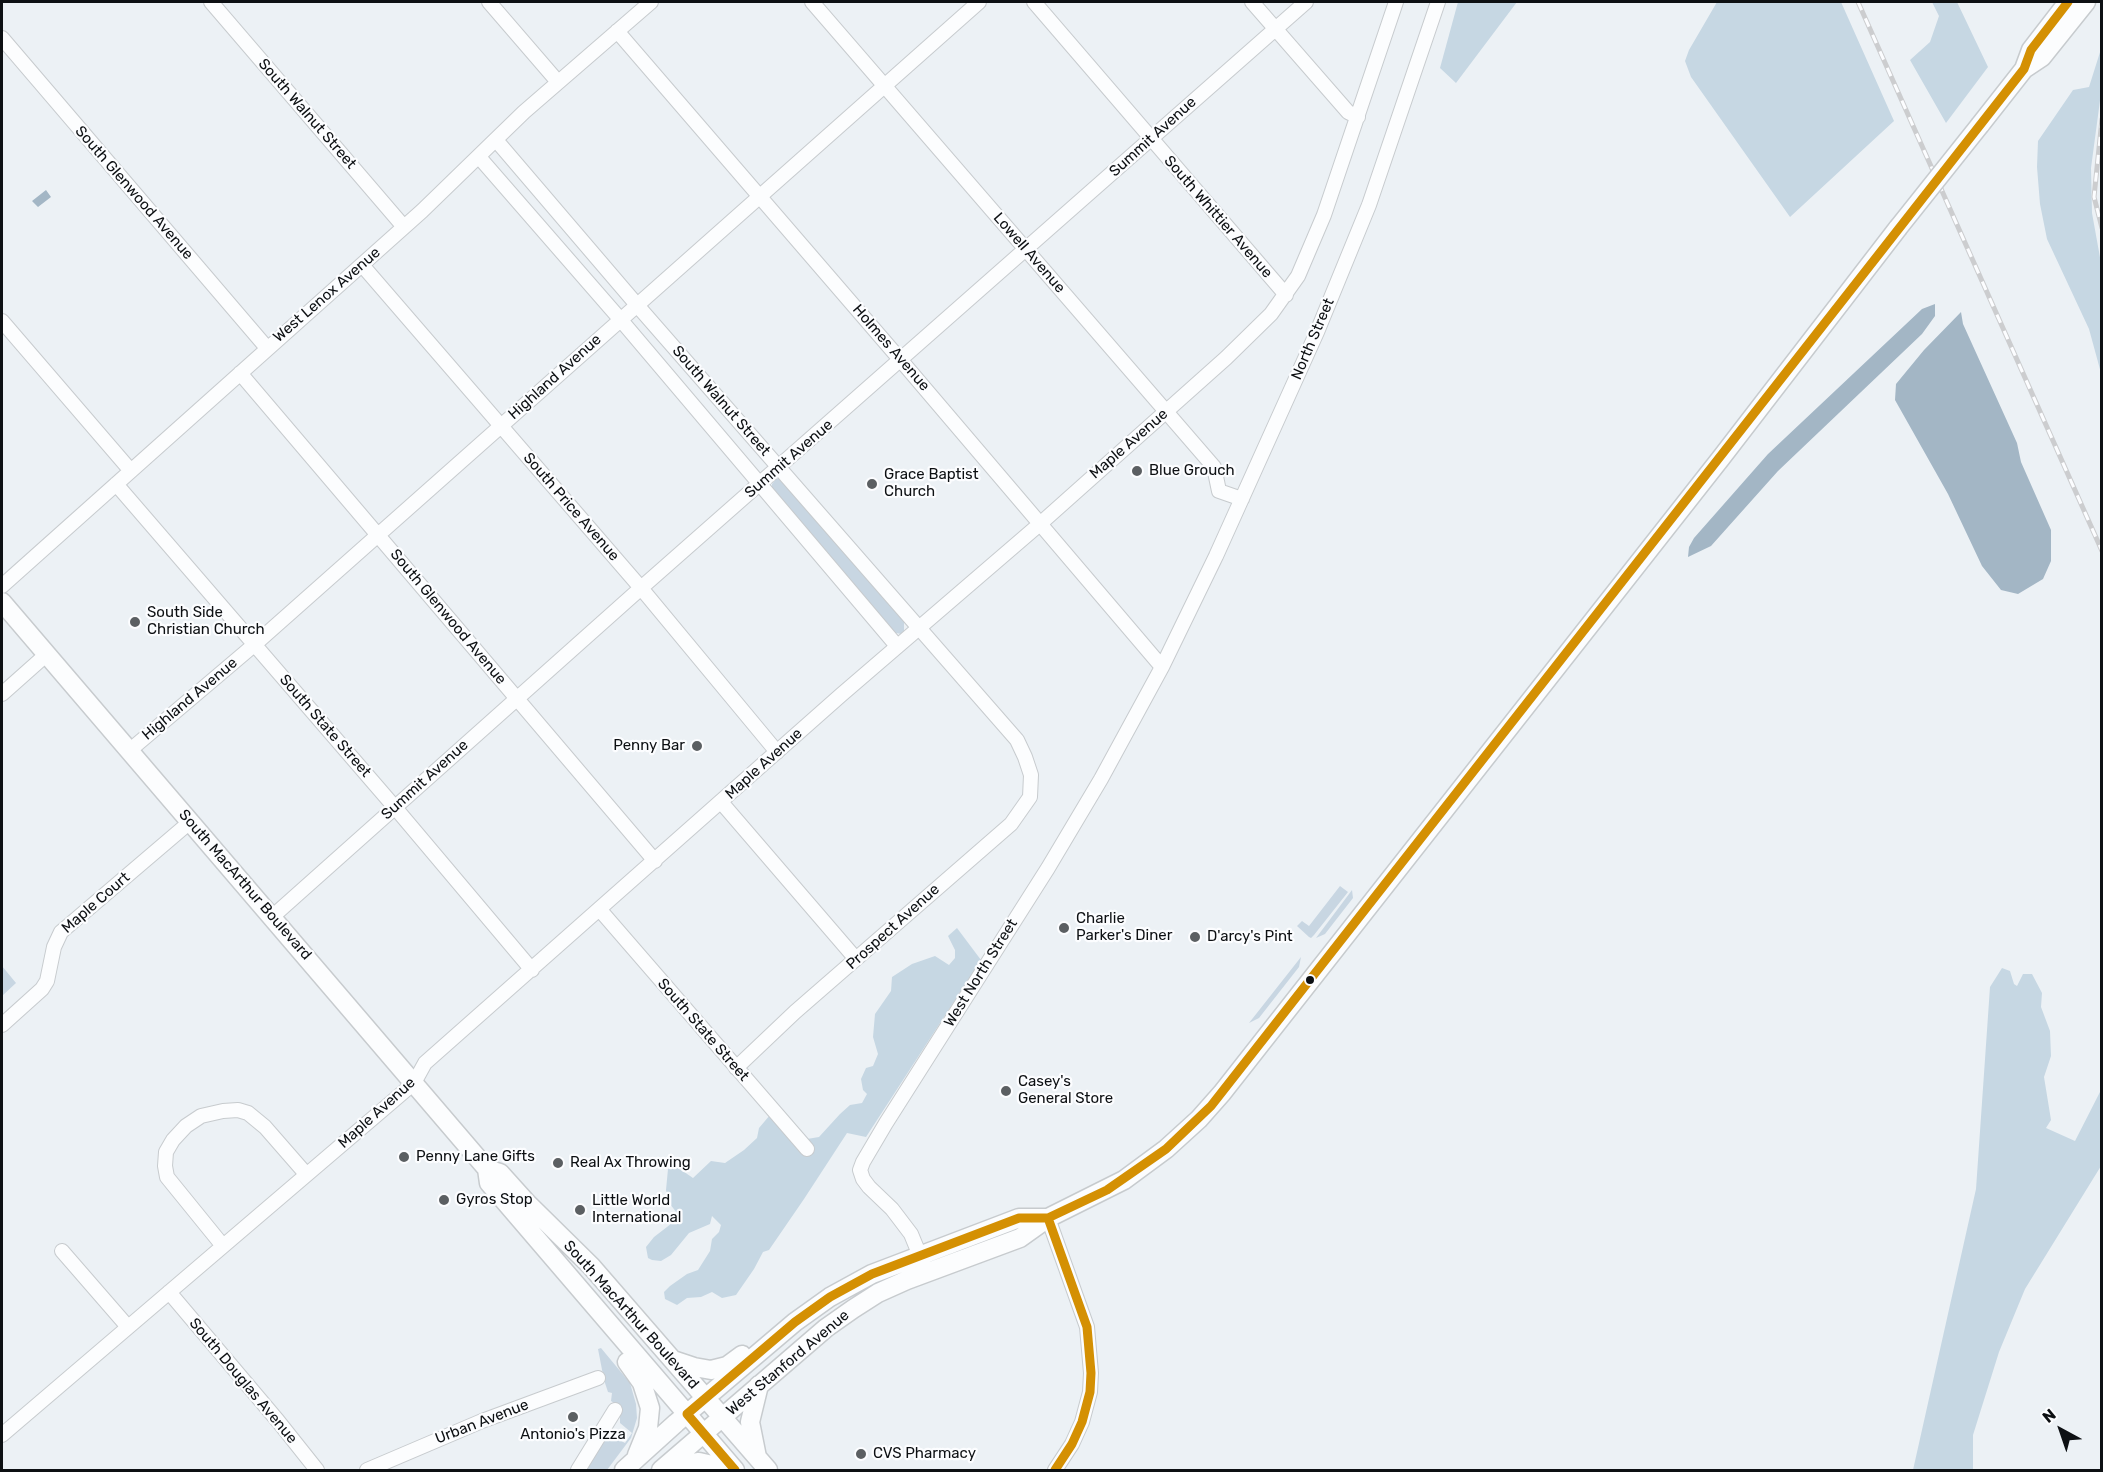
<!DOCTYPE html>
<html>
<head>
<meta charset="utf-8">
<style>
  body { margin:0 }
  #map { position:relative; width:2103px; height:1472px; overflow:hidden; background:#ecf1f5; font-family:Rubik,sans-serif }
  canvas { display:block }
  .frame { position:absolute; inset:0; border:3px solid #0d1013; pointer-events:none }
  .north { position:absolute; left:2031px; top:1400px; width:60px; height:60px; -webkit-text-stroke:4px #fcfdff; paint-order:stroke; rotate:320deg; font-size:16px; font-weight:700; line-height:24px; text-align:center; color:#0d1013 }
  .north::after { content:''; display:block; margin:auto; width:21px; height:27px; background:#0d1013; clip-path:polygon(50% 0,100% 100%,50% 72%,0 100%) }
</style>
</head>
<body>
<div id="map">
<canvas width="2103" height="1472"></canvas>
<div class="frame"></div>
<div class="north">N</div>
</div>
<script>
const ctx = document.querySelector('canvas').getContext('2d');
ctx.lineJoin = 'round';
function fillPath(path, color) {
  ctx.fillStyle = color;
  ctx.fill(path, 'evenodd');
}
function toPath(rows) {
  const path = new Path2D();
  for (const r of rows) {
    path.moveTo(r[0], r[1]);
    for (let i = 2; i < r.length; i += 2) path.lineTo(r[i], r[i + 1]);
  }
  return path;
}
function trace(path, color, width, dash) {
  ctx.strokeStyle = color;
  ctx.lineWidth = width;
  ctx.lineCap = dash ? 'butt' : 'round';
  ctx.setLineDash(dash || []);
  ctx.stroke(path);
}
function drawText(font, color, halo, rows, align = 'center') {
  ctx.font = font + ' Rubik,sans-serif';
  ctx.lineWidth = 4.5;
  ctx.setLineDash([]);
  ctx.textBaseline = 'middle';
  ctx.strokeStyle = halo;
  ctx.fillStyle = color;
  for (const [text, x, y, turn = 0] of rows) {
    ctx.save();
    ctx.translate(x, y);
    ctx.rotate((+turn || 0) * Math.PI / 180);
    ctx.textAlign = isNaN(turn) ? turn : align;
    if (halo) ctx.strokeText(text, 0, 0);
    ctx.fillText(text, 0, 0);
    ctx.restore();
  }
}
fillPath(toPath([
  [776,479,783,479,904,621,904,631,901,634,892,632,772,491,772,484],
  [1340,886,1348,892,1314,935,1311,938,1309,937,1297,926,1302,921,1309,926],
  [1352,890,1353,898,1325,934,1316,938],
  [1301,957,1299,967,1259,1018,1249,1023],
  [2,966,16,983,2,996],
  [601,1348,630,1383,636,1404,637,1418,631,1438,607,1470,586,1470,606,1438,612,1436,625,1443,632,1433,620,1423,620,1416,623,1409,611,1401,612,1393,608,1392,604,1380,598,1349]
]), '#c8d6e2');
fillPath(toPath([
  [1458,2,1517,2,1456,83,1440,68],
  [1717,2,1841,2,1894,121,1790,217,1691,77,1685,61,1689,50],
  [1932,2,1957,2,1988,67,1946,123,1910,60,1930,42,1939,16],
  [2101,49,2101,93,2091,168,2092,213,2101,263,2101,373,2089,329,2047,239,2040,204,2037,167,2038,141,2073,90,2089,87],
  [957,928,981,960,866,1137,847,1133,804,1199,769,1250,763,1252,754,1269,736,1295,722,1298,712,1292,701,1297,687,1298,677,1305,665,1299,664,1292,670,1286,687,1274,698,1270,710,1251,712,1239,719,1232,721,1225,712,1216,710,1224,689,1233,671,1255,661,1261,652,1260,648,1258,646,1247,654,1237,680,1217,670,1204,666,1190,668,1169,674,1165,693,1178,711,1161,725,1163,744,1150,757,1138,759,1128,770,1115,807,1139,819,1137,840,1114,850,1105,862,1103,867,1094,863,1090,861,1079,866,1068,873,1066,878,1054,873,1037,875,1014,891,991,892,977,912,964,935,956,949,965,955,958,955,950,948,936],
  [2002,968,2010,971,2014,984,2017,986,2023,974,2032,974,2042,993,2041,1007,2050,1031,2051,1056,2044,1077,2051,1120,2046,1128,2075,1141,2101,1090,2101,1166,2025,1289,1999,1352,1973,1435,1973,1470,1913,1470,1976,1189,1990,987]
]), '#c6d7e3');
fillPath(toPath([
  [46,190,51,197,38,207,32,201],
  [1935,304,1935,316,1922,334,1778,471,1711,546,1688,557,1689,547,1694,538,1768,454,1922,309],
  [1961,312,1963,324,2017,443,2021,462,2051,530,2051,561,2043,579,2018,594,2001,590,1982,566,1948,494,1895,400,1896,384,1924,350]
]), '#a3b6c5');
const minor = toPath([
  [211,2,404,227],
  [489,2,558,82],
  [812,2,1214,467,1219,491,1242,499],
  [1034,2,1286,295],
  [1252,2,1348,112,1358,117],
  [617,31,904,364,1162,667],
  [2,38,267,348],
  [496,140,643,312,1017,740,1025,757,1031,775,1030,797,1011,824,795,1012,736,1068],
  [479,157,620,319,897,646],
  [362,265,641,588,777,752],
  [2,321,131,471],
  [240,373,655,861],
  [116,484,398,811,532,970],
  [2,586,422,211,524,112,651,2],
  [2,694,47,654],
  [129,751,254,645,979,2],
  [721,802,856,959],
  [600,910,807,1149],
  [272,917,641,588,1306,2],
  [2,1025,42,989,47,981,54,947,61,932,190,822],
  [1048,1218,1087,1327,1091,1373,1090,1392,1082,1422,1072,1444,1055,1470],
  [223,1246,167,1177,165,1166,166,1152,173,1140,186,1126,201,1116,223,1111,238,1110,248,1113,265,1127,306,1174],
  [62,1251,128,1327],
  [927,1273,911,1234,892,1209,869,1187,863,1179,860,1170,863,1162,886,1123,1048,868,1101,779,1162,667,1216,556,1317,332,1369,205,1438,2],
  [169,1292,278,1421,317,1470],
  [2,1435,414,1083,425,1063,841,695,1041,523,1226,358,1271,314,1298,276,1324,215,1396,2],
  [367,1470,482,1421,598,1378],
  [578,1470,615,1410]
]);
const major = toPath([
  [2024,69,2042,57,2086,2],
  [1980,125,2024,69,2031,50,2068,2],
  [2,602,487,1169,500,1173,527,1203,591,1266,768,1470],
  [487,1169,489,1183,735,1470],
  [673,1360,694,1367,711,1370,727,1366,742,1355],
  [627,1362,642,1383,650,1408,648,1428,637,1455],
  [757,1457,750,1422,759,1385],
  [624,1470,676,1423,795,1322,830,1297,872,1274,1019,1218,1048,1218],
  [661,1470,826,1328,853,1309,878,1293,907,1280,1020,1238,1048,1218,1124,1180,1166,1149,1199,1119,1222,1093,1721,458,1898,228],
  [673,1470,687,1464,699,1462,734,1470]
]);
trace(minor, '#c7cbce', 16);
trace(major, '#c7cbce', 21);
trace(minor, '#fcfdfe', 14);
trace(major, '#fcfdfe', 18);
const rail = toPath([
  [1858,2,2102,551],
  [2102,119,2094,197,2102,228]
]);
trace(rail, '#cccdcf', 5);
trace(rail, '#fcfdff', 3, [9]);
const majorBridge = toPath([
  [1898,228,1980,125]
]);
trace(majorBridge, '#c7cbce', 21, []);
trace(majorBridge, '#fcfdfe', 18);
trace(toPath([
  [1048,1218,1087,1327,1091,1373,1090,1392,1082,1422,1072,1444,1055,1470],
  [735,1470,687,1414,795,1322,830,1297,872,1274,1019,1218,1048,1218,1107,1190,1166,1149,1211,1106,2024,69,2031,50,2068,2]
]), '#d49003', 9);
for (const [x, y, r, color] of [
  [1137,471,6,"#5b5f62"],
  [872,484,6,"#5b5f62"],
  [135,622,6,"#5b5f62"],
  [697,746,6,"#5b5f62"],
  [1064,928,6,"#5b5f62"],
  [1195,937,6,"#5b5f62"],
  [1310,980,5,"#0d1013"],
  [1006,1091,6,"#5b5f62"],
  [404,1157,6,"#5b5f62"],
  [558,1163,6,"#5b5f62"],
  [444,1200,6,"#5b5f62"],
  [580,1210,6,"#5b5f62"],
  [573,1417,6,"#5b5f62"],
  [861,1454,6,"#5b5f62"]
]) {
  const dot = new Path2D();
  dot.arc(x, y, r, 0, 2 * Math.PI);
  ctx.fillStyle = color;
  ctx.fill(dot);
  trace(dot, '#fcfdff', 2);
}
drawText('15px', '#0d1013', '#fcfdff', [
  ["South Walnut Street",307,114,49],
  ["Summit Avenue",1153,137,-42],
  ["South Glenwood Avenue",134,193,49],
  ["South Whittier Avenue",1218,217,49],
  ["Lowell Avenue",1029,253,49],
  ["West Lenox Avenue",327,295,-41],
  ["North Street",1313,339,-67],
  ["Holmes Avenue",891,348,49],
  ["Highland Avenue",555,377,-42],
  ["South Walnut Street",721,401,49],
  ["Maple Avenue",1129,444,-41],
  ["Summit Avenue",789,459,-41],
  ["South Price Avenue",571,507,49],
  ["South Glenwood Avenue",448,617,50],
  ["Highland Avenue",190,699,-40],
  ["South State Street",325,726,49],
  ["Maple Avenue",764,764,-42],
  ["Summit Avenue",425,780,-42],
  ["South MacArthur Boulevard",245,885,49],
  ["Maple Court",96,903,-41],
  ["Prospect Avenue",893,927,-42],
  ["West North Street",981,973,-58],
  ["South State Street",703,1030,49],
  ["Maple Avenue",377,1113,-42],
  ["South MacArthur Boulevard",631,1315,48],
  ["West Stanford Avenue",788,1363,-40],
  ["South Douglas Avenue",243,1381,50],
  ["Urban Avenue",482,1422,-21]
]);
drawText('15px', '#0d1013', '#fcfdff', [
  ["Blue Grouch",1149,471],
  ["Grace Baptist",884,475],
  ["Church",884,492],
  ["South Side",147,613],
  ["Christian Church",147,630],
  ["Penny Bar",685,746,"right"],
  ["Charlie",1076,919],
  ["Parker's Diner",1076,936],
  ["D'arcy's Pint",1207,937],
  ["Casey's",1018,1082],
  ["General Store",1018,1099],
  ["Penny Lane Gifts",416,1157],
  ["Real Ax Throwing",570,1163],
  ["Gyros Stop",456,1200],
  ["Little World",592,1201],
  ["International",592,1218],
  ["Antonio's Pizza",573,1435,"center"],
  ["CVS Pharmacy",873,1454]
], 'left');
</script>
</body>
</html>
